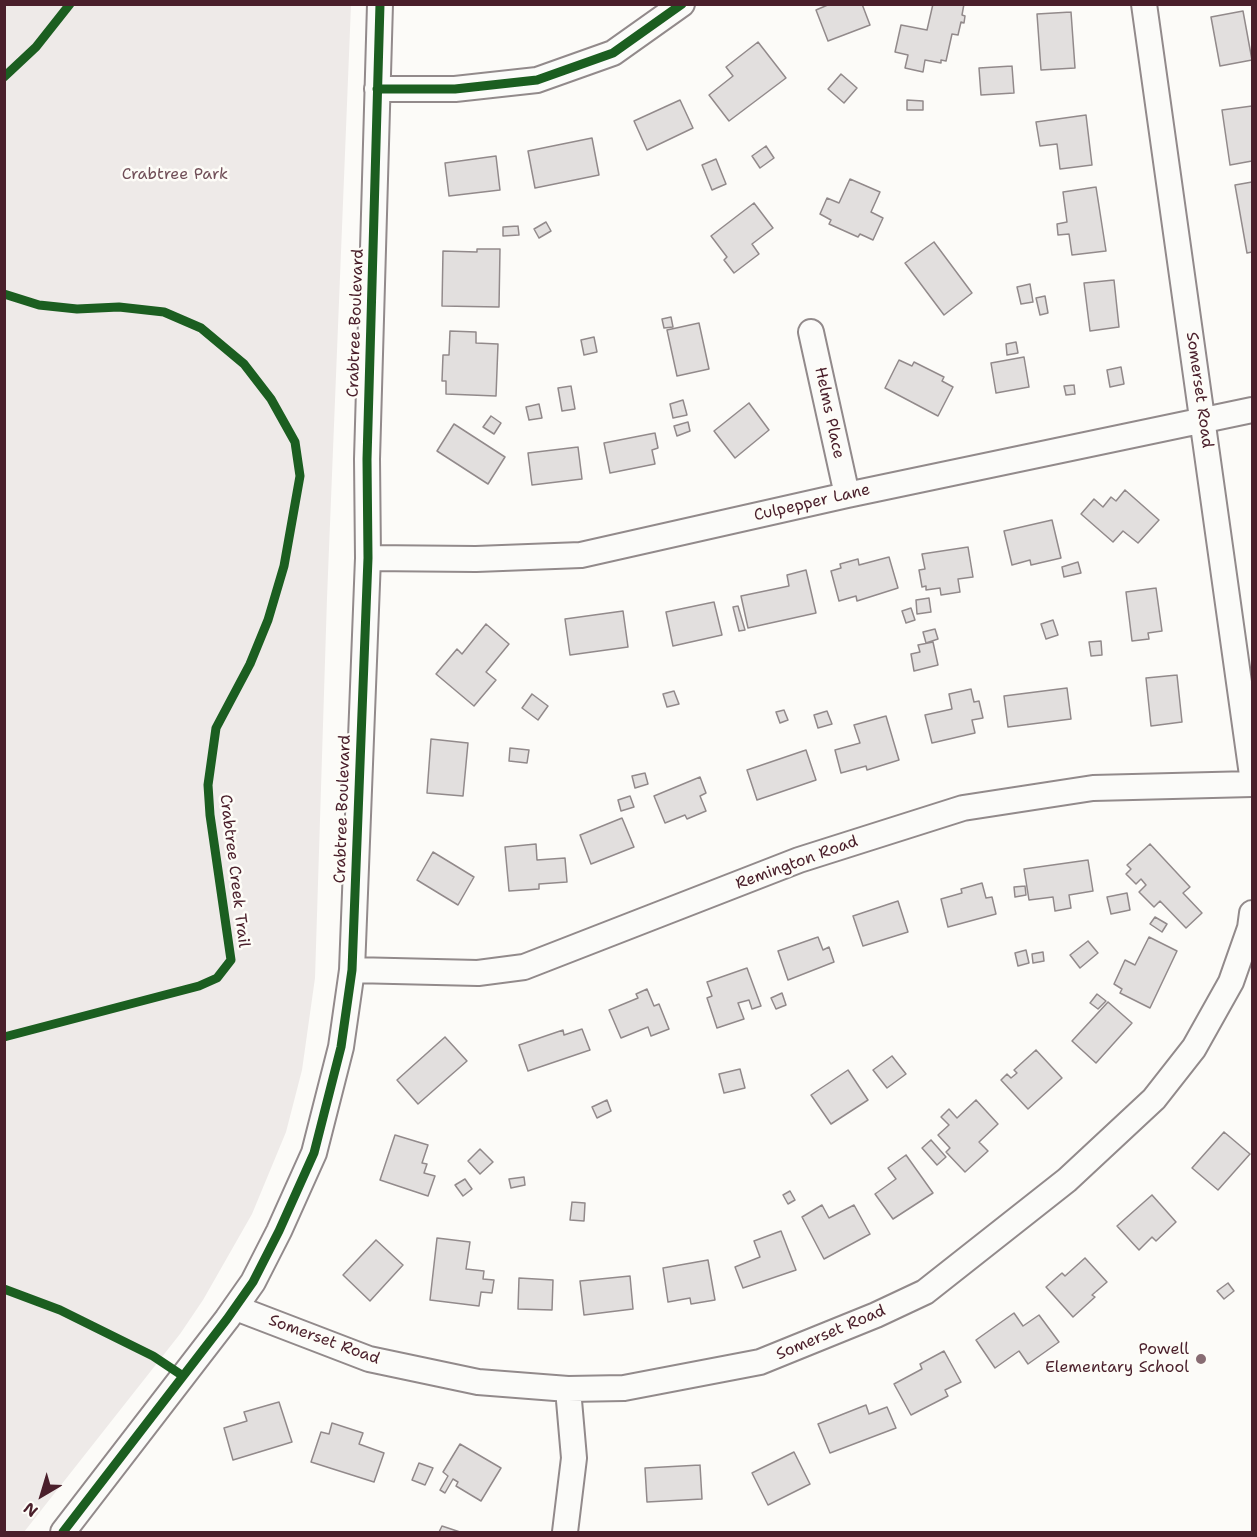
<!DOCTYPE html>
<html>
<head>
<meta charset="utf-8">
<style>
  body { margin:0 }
  #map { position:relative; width:1257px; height:1537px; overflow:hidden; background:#fcfbf8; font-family:"Shantell Sans",sans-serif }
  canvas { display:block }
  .frame { position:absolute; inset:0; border:6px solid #4a1f2b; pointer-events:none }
  .north { position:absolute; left:12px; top:1465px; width:60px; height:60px; -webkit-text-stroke:4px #fdfcf7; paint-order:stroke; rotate:218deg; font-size:16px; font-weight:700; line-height:24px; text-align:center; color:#4a1f2b }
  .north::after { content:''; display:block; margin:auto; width:21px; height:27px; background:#4a1f2b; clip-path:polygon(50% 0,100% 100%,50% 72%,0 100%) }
</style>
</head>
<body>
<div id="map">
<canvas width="1257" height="1537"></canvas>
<div class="frame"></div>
<div class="north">N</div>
</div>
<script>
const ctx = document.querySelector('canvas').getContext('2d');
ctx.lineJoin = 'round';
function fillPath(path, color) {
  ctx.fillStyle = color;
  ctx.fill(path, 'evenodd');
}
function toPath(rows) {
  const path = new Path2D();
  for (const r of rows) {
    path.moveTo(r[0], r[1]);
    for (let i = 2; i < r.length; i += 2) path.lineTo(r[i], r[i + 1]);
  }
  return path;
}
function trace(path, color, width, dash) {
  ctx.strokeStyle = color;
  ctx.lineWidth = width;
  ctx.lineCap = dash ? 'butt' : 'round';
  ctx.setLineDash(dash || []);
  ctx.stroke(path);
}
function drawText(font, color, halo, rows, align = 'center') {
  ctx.font = font + ' "Shantell Sans",sans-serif';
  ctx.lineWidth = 5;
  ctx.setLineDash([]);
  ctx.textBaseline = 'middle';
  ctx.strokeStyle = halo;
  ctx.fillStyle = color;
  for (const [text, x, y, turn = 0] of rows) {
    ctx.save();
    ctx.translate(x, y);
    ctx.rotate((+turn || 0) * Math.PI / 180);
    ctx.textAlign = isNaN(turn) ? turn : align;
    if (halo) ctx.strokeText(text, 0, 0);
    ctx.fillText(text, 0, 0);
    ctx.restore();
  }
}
fillPath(toPath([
  [5,4,351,5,327,598,315,978,302,1070,286,1132,252,1214,203,1300,180,1334,24,1532,4,1532]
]), '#eeeae8');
const building = toPath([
  [830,4,862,4,870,25,828,41,816,10,830,4],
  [933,4,964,4,962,15,965,16,964,23,961,22,958,35,952,34,946,61,941,60,941,63,925,60,923,72,905,68,908,55,895,52,901,25,927,30,933,4],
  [1243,11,1252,60,1220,66,1211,17,1243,11],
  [1071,12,1075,68,1041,70,1037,14,1071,12],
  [758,42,786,78,729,121,709,95,733,76,726,67,758,42],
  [1012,66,1014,93,981,95,979,68,1012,66],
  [841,74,857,88,844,103,828,89,841,74],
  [680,100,693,128,647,150,634,121,680,100],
  [907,100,923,101,923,110,907,110,907,100],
  [1252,106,1252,161,1230,165,1222,110,1252,106],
  [1086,115,1092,165,1060,169,1057,144,1040,146,1036,122,1086,115],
  [592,138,599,175,535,188,528,151,592,138],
  [766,146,774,158,760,168,752,156,766,146],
  [496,156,500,190,449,196,445,163,496,156],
  [716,159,726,184,712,190,702,165,716,159],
  [850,179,880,192,871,212,883,218,873,240,860,234,858,237,829,224,831,220,820,214,827,198,839,203,850,179],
  [1252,182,1252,252,1247,253,1235,185,1252,182],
  [1096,187,1106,251,1072,255,1069,234,1058,235,1057,224,1067,222,1063,192,1096,187],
  [754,203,773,228,752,244,759,254,734,273,724,260,727,257,711,236,754,203],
  [546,222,551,231,539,238,534,229,546,222],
  [518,226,519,235,503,236,503,227,518,226],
  [934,242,972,293,944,315,905,263,934,242],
  [477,249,500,249,499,307,442,306,443,251,477,252,477,249],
  [1114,280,1119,327,1090,331,1084,283,1114,280],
  [1030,284,1033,302,1021,304,1017,287,1030,284],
  [1045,296,1048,313,1040,315,1036,298,1045,296],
  [671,317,673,327,664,328,662,319,671,317],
  [699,323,709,369,677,376,667,330,699,323],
  [450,331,476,332,476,343,498,344,496,396,446,394,446,381,442,381,443,355,449,355,450,331],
  [594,337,597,352,584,355,581,340,594,337],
  [1016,342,1018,353,1007,355,1006,344,1016,342],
  [1024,357,1029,387,996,393,991,363,1024,357],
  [899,360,912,366,914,362,944,377,942,381,953,387,938,416,885,388,899,360],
  [1121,367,1124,384,1110,387,1107,370,1121,367],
  [1074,385,1075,394,1066,395,1064,386,1074,385],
  [571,386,575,409,562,411,558,388,571,386],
  [683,400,687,415,673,418,670,404,683,400],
  [749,403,769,430,735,458,714,431,749,403],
  [539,404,542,418,529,420,526,407,539,404],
  [491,416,501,423,494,434,483,427,491,416],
  [688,422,690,431,677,436,674,426,688,422],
  [454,424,505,457,488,484,437,451,454,424],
  [655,433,658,448,652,450,655,464,610,473,604,443,655,433],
  [578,447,582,479,532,485,528,453,578,447],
  [1125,490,1159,520,1138,543,1123,531,1113,542,1081,514,1094,499,1103,507,1111,497,1116,501,1125,490],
  [1052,520,1061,558,1031,565,1030,560,1012,565,1004,531,1052,520],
  [968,547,973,577,958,579,960,592,941,595,940,588,926,590,926,586,922,587,919,570,925,569,922,554,968,547],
  [889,557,898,588,857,601,856,596,839,601,831,571,841,568,840,564,858,559,859,565,889,557],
  [1078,562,1081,573,1064,577,1062,567,1078,562],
  [806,570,816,613,748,628,741,596,789,586,787,575,806,570],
  [1156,588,1162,631,1148,633,1149,639,1132,641,1126,592,1156,588],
  [929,598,931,612,917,614,916,600,929,598],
  [714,602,722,635,673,646,666,612,714,602],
  [738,606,745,630,739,631,733,607,738,606],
  [911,608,915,620,906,623,902,611,911,608],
  [623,611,628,647,570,655,565,619,623,611],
  [1053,620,1058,635,1046,639,1041,624,1053,620],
  [486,624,509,644,486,672,496,680,474,706,436,674,457,649,462,654,486,624],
  [935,629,938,639,926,643,923,632,935,629],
  [1101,641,1102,655,1091,656,1089,642,1101,641],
  [933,642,938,665,914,671,911,654,920,652,918,645,933,642],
  [1177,675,1182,722,1151,726,1146,678,1177,675],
  [1067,688,1071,719,1008,727,1004,696,1067,688],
  [971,689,974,702,979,701,983,718,972,720,975,733,932,743,925,715,952,709,949,694,971,689],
  [674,691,679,704,667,707,663,694,674,691],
  [532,694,548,706,538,720,522,708,532,694],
  [784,710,788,720,780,723,776,712,784,710],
  [827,711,832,724,818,728,814,715,827,711],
  [886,716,899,760,867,770,866,766,841,773,835,750,860,743,854,725,886,716],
  [431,739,468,743,463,796,427,793,431,739],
  [510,748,529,750,527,763,509,761,510,748],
  [806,750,816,780,757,800,747,770,806,750],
  [645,773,648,784,635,788,632,776,645,773],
  [700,777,706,793,700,796,706,811,687,819,685,815,665,823,654,796,700,777],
  [630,796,634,807,621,811,618,800,630,796],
  [622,818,634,847,591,864,580,835,622,818],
  [536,844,537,860,565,858,567,882,539,884,539,889,509,891,505,847,536,844],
  [1150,844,1190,887,1183,893,1202,913,1186,928,1160,901,1154,907,1139,892,1146,885,1141,879,1136,884,1126,874,1131,869,1127,865,1150,844],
  [433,852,474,877,458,905,417,880,433,852],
  [1088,860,1093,891,1069,895,1071,908,1055,911,1053,897,1029,900,1024,869,1088,860],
  [982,883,986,898,992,897,996,914,948,927,941,899,962,893,961,889,982,883],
  [1025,886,1026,895,1015,897,1014,887,1025,886],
  [1127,893,1130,910,1111,914,1107,897,1127,893],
  [898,901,908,932,863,946,853,916,898,901],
  [1155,917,1167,924,1162,932,1150,924,1155,917],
  [818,937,823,950,829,947,834,962,788,980,778,951,818,937],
  [1149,937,1177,951,1150,1008,1120,993,1122,989,1114,984,1125,960,1135,965,1149,937],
  [1088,941,1098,953,1080,968,1070,955,1088,941],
  [1026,950,1029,963,1018,966,1015,953,1026,950],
  [1043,952,1044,961,1033,963,1032,954,1043,952],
  [747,968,761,1006,752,1009,749,1000,738,1003,744,1019,717,1028,707,998,712,996,707,982,747,968],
  [647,989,654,1006,659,1004,669,1029,651,1036,648,1027,621,1038,609,1010,638,998,636,994,647,989],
  [782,993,786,1005,776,1009,771,998,782,993],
  [1097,994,1106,1001,1098,1009,1090,1003,1097,994],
  [1108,1002,1132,1023,1096,1063,1072,1041,1108,1002],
  [582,1029,590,1050,528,1071,519,1045,563,1030,564,1035,582,1029],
  [445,1037,467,1061,418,1104,397,1080,445,1037],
  [1036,1050,1062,1078,1028,1109,1001,1080,1007,1074,1011,1078,1017,1073,1014,1070,1036,1050],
  [892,1056,906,1074,887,1088,873,1070,892,1056],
  [740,1069,745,1088,724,1093,719,1074,740,1069],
  [848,1070,868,1100,831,1124,811,1095,848,1070],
  [607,1100,611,1111,597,1118,592,1107,607,1100],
  [976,1100,998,1124,979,1142,988,1151,965,1172,946,1152,950,1148,938,1135,949,1125,941,1117,949,1109,957,1118,976,1100],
  [1224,1132,1250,1154,1218,1190,1192,1168,1224,1132],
  [395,1135,428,1145,422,1163,427,1164,424,1173,435,1176,428,1196,380,1180,395,1135],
  [931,1140,946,1157,937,1165,922,1148,931,1140],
  [480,1149,493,1162,480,1174,468,1161,480,1149],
  [906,1155,933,1193,893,1219,875,1194,896,1179,888,1168,906,1155],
  [524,1177,525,1185,511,1188,509,1179,524,1177],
  [465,1179,472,1189,463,1196,455,1185,465,1179],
  [790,1191,795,1200,788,1204,783,1195,790,1191],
  [1152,1195,1176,1222,1156,1241,1152,1237,1139,1250,1117,1226,1152,1195],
  [572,1202,585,1203,584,1221,570,1220,572,1202],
  [822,1205,829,1218,854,1205,870,1234,824,1259,802,1217,822,1205],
  [781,1231,796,1270,743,1288,735,1267,760,1257,754,1241,781,1231],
  [437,1238,470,1242,466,1269,484,1271,483,1279,494,1280,492,1293,481,1292,479,1306,430,1300,437,1238],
  [376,1240,403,1265,370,1301,343,1275,376,1240],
  [1085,1258,1107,1282,1092,1295,1095,1297,1073,1317,1046,1287,1062,1273,1065,1276,1085,1258],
  [708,1260,715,1300,691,1304,690,1298,668,1302,663,1268,708,1260],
  [630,1276,633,1309,584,1315,580,1281,630,1276],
  [519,1278,553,1280,552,1310,518,1309,519,1278],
  [1228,1283,1234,1291,1224,1299,1217,1291,1228,1283],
  [1014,1313,1023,1326,1039,1315,1059,1342,1028,1364,1019,1351,995,1368,976,1340,1014,1313],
  [944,1351,961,1382,945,1390,948,1396,911,1415,894,1384,922,1369,920,1364,944,1351],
  [279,1402,292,1442,233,1460,224,1428,247,1421,244,1412,279,1402],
  [866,1405,869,1414,887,1407,896,1428,830,1453,818,1424,866,1405],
  [332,1423,363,1433,359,1444,384,1453,374,1482,311,1462,321,1432,329,1434,332,1423],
  [460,1444,501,1468,481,1501,456,1486,458,1482,453,1479,445,1493,440,1490,448,1476,443,1472,460,1444],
  [794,1452,810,1484,768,1505,752,1473,794,1452],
  [419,1463,433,1468,425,1485,412,1480,419,1463],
  [700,1465,702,1499,647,1502,645,1468,700,1465],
  [442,1526,460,1532,439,1532,442,1526]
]);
fillPath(building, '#e2dfde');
trace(building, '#928a8b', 1.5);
const minor = toPath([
  [1144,4,1252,775],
  [377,89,455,89,537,80,613,53,682,4],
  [811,332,847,495],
  [368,558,476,559,581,555,847,495,1252,410],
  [352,970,478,973,524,967,799,860,963,808,1093,788,1252,784],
  [236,1308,369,1359,478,1382,568,1389,624,1388,760,1362,876,1315,925,1292,1067,1180,1154,1099,1194,1048,1231,982,1250,928,1252,913],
  [63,1532,227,1319,253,1282,279,1231,314,1153,341,1047,352,970,368,558,367,459,380,4],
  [565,1532,574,1458,568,1389]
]);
trace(minor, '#928a8b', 28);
trace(minor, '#fbfbf9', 24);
trace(toPath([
  [4,77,36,47,70,4],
  [377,89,455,89,537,80,613,53,682,4],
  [4,294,39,305,77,309,119,307,164,312,201,328,244,364,271,399,295,442,300,476,284,566,268,620,250,664,216,728,208,785,210,815,231,960,217,978,199,986,4,1037],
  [4,1289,60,1310,153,1356,183,1376],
  [63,1532,227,1319,253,1282,279,1231,314,1153,341,1047,352,970,368,558,367,459,380,4]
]), '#1b5e20', 9);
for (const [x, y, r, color] of [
  [1201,1359,6,"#886c73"]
]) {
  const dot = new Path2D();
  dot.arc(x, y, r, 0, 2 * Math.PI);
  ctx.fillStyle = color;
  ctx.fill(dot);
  trace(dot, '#fdfcf7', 2);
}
drawText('16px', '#704e57', '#fdfcf7', [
  ["Crabtree Park",175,175]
]);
drawText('16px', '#4a1f2b', '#fdfcf7', [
  ["Crabtree Boulevard",356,323,-88],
  ["Somerset Road",1199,390,82],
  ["Helms Place",829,413,78],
  ["Culpepper Lane",812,503,-13],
  ["Crabtree Boulevard",343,809,-88],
  ["Remington Road",797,863,-20],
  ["Crabtree Creek Trail",234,871,83],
  ["Somerset Road",831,1333,-23],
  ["Somerset Road",324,1340,20]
]);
drawText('16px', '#4a1f2b', '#fdfcf7', [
  ["Powell",1189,1350],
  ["Elementary School",1189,1368]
], 'right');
</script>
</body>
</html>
